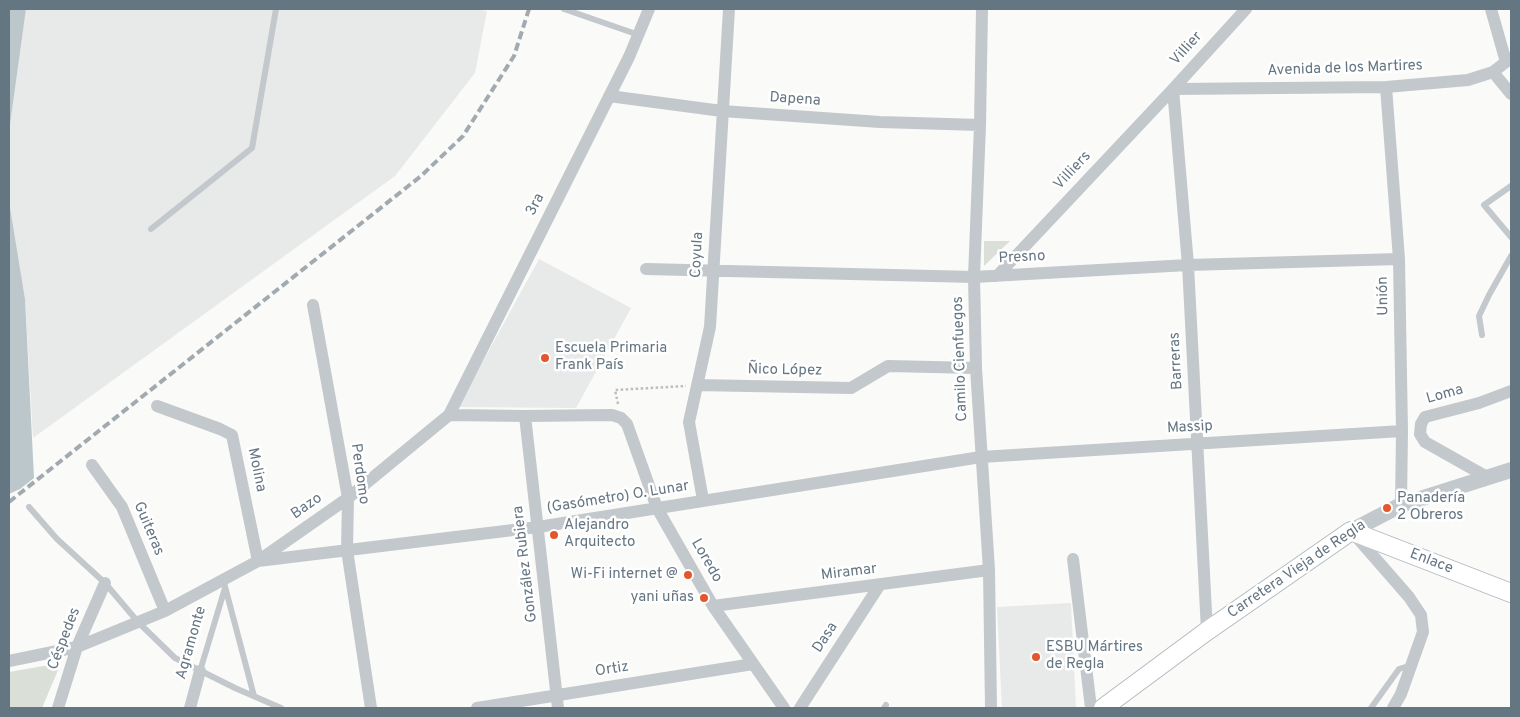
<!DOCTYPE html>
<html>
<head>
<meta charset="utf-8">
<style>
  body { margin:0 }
  #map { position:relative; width:1520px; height:717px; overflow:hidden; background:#fafaf8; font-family:Overpass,sans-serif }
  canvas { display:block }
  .frame { position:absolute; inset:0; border:10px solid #657683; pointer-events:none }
</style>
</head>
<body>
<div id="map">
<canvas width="1520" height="717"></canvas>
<div class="frame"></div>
</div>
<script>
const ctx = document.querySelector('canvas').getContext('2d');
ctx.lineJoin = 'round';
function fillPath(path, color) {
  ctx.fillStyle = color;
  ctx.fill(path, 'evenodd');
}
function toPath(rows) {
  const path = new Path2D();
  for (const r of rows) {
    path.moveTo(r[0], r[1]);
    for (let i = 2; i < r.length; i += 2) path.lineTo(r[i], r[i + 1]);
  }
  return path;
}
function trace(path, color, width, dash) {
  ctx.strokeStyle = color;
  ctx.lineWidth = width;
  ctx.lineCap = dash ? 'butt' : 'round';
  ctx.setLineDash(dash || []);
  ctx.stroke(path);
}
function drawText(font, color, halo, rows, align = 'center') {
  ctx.font = font + ' Overpass,sans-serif';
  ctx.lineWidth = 5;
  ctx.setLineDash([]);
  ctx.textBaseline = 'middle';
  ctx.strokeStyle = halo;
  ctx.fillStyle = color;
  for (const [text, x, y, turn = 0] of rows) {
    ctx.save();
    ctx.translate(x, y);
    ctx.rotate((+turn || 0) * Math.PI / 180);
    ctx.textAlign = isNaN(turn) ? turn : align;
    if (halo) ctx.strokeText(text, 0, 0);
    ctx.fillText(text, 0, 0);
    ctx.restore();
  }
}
fillPath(toPath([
  [26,9,473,9,487,11,475,73,395,176,33,438,25,299,9,201,9,132],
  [539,259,631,308,576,408,458,407],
  [1071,603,1076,708,1002,708,997,607]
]), '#e8e9e9');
fillPath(toPath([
  [984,241,1010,241,984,266],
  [61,663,42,708,9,708,9,672]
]), '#dadfd7');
fillPath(toPath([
  [9,9,26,9,9,132],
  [9,201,25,299,34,478,20,489,9,494]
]), '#bbc7cb');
const secondary = toPath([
  [1103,708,1207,631,1351,531,1511,593]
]);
trace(secondary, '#b3babf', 20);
trace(toPath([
  [618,404,615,390,686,386]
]), '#bbbfc2', 2.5, [2.5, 2.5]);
trace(toPath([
  [564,9,639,35],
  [1511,186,1484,205,1511,237],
  [151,229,252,148,276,9],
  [1482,335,1479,316,1489,295,1511,256],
  [29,507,57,539,105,583,138,622,175,658,235,688,281,708],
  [223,579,254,696],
  [200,671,225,588],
  [884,708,886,705],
  [1371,708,1399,669,1412,665]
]), '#c3c8cc', 6);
trace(toPath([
  [982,9,980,125,974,277,976,368,989,570,991,708],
  [1491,9,1506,62],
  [1493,72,1511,94],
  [1386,87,1399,259,1402,431,1401,505],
  [1173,89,1188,265,1207,631],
  [1173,89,1386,87,1468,80,1493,72,1511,58],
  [609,96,722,111,880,122,980,125],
  [646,269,974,277,1188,265,1399,259],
  [997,276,1173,89,1246,9],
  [313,305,348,498,347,550,371,708],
  [697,385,851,388,888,366,976,368],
  [157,406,220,429,232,435,258,561,538,527,981,457,1402,431],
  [449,415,629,57,649,9],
  [525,416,558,708],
  [92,465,122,507,165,611],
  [1487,477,1425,442,1420,434,1421,424,1425,417,1479,403,1511,391],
  [703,500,689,422,710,327,729,9],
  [1354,534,1409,597,1421,615,1423,632,1401,694,1393,708],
  [1073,559,1091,708],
  [713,606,989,570],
  [9,661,77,647,165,611,258,561,348,498,449,415,525,416,612,415,621,418,627,424,657,508,713,606,784,708],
  [58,708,77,647,105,583],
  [190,708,200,671],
  [477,708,753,664],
  [800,708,879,586]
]), '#c3c8cc', 12);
trace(toPath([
  [1351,531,1401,505,1511,470]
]), '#c3c8cc', 16);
trace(secondary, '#fff', 18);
trace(toPath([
  [9,502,421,176,463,136,514,56,529,9]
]), '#a2aab0', 4, [8, 4]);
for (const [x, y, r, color] of [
  [545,358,5,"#e4572e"],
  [1387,508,5,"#e4572e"],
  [554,535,5,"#e4572e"],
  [688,575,5,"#e4572e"],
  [704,598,5,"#e4572e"],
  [1036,657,5,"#e4572e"]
]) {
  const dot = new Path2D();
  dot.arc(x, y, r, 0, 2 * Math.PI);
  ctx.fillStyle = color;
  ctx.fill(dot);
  trace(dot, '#fff', 2);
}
drawText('15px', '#657683', '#fff', [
  ["Villier",1187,49,-48],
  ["Avenida de los Martires",1345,69,-2],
  ["Dapena",795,100,4],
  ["Villiers",1073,171,-47],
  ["3ra",536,205,-63],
  ["Coyula",698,255,-87],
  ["Presno",1022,258,-3],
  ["Unión",1384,296,-91],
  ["Camilo Cienfuegos",961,359,-92],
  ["Barreras",1177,361,-93],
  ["Ñico López",785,371,1],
  ["Loma",1445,395,-16],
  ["Massip",1190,428,-3],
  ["Molina",256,470,78],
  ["Perdomo",359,474,82],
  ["(Gasómetro) O. Lunar",618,498,-9],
  ["Bazo",307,507,-35],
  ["Guiteras",148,529,67],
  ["Loredo",706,561,60],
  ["Enlace",1431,562,21],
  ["González Rubiera",526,564,-97],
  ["Carretera Vieja de Regla",1297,570,-34],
  ["Miramar",849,573,-7],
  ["Dasa",826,638,-57],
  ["Céspedes",65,639,-69],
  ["Agramonte",192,643,-74],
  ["Ortiz",612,670,-9]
]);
drawText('15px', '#657683', '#fff', [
  ["Escuela Primaria",555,349],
  ["Frank País",555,366],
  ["Panadería",1397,499],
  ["2 Obreros",1397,516],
  ["Alejandro",564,526],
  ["Arquitecto",564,543],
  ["Wi-Fi internet @",678,575,"right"],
  ["yani uñas",694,598,"right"],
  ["ESBU Mártires",1046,648],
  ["de Regla",1046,665]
], 'left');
</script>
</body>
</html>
